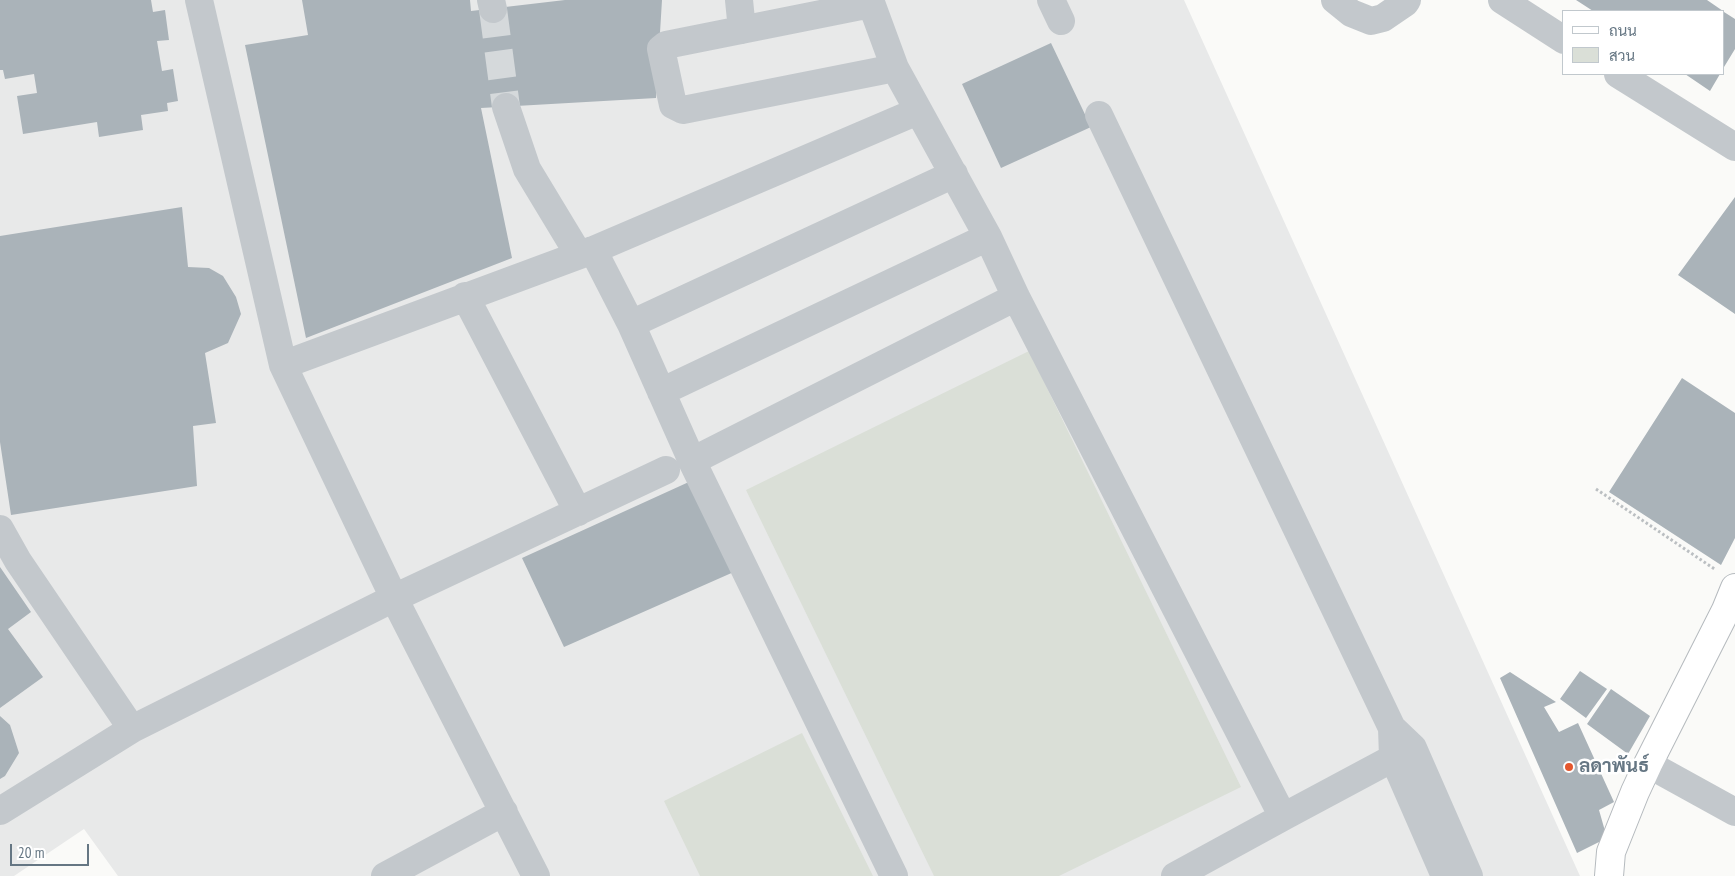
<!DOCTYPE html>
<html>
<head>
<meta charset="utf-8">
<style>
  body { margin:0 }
  #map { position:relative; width:1735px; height:876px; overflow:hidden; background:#fafaf8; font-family:"PT Sans Narrow",Sarabun,sans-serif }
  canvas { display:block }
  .legend { position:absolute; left:1562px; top:10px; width:162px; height:65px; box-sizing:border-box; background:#fff; border:1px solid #c1c8cd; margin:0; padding:6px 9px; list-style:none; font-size:15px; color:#657683 }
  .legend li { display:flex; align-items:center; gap:10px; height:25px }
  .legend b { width:25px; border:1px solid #c1c8cd }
  .scale { position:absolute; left:10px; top:844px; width:79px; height:22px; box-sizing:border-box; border:2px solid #657683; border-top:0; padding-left:6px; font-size:15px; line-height:18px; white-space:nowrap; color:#657683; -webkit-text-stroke:4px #fff; paint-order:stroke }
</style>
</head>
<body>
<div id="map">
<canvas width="1735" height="876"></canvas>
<ul class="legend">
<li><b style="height:6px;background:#fff"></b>ถนน</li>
<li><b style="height:14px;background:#dadfd7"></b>สวน</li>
</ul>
<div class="scale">20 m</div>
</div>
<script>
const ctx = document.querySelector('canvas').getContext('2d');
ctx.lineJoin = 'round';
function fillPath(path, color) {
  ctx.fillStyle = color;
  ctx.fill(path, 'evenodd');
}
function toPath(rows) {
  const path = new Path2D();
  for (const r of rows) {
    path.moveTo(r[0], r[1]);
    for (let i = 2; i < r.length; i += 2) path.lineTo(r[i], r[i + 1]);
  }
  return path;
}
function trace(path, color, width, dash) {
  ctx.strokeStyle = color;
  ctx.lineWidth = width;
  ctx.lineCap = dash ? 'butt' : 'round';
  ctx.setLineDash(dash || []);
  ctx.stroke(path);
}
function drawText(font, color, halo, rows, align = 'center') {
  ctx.font = font + ' "PT Sans Narrow",Sarabun,sans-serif';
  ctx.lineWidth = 5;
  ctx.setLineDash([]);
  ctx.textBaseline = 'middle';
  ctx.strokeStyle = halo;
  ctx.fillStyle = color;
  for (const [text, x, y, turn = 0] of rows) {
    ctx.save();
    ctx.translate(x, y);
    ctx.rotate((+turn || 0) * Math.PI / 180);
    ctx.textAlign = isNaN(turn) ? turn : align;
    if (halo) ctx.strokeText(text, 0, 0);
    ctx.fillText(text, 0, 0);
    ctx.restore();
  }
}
fillPath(toPath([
  [0,0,1184,0,1580,876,118,876,84,829,14,876,0,876]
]), '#e8e9e9');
fillPath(toPath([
  [1029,351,1241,787,1059,876,934,876,746,490],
  [802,733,873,876,700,876,664,801]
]), '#dadfd7');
fillPath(toPath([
  [0,0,151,0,153,12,165,10,169,40,157,41,162,71,173,69,178,101,167,103,168,111,141,115,143,130,99,137,97,122,23,134,17,96,37,93,34,74,5,79,3,70,0,70],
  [302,0,470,0,471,11,565,0,662,0,656,98,481,108,512,258,306,338,245,45,308,35],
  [1576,0,1707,0,1723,11,1593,11],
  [1724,12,1735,19,1735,49,1724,67],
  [1051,43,1091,127,1001,168,962,84],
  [1685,74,1720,74,1710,91],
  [1735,197,1735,314,1678,275],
  [182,207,188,267,209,268,223,276,236,297,241,314,228,343,205,353,216,423,193,426,197,486,11,515,0,442,0,236],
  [1682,378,1735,413,1735,538,1721,565,1609,492],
  [691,481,736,571,564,647,522,558],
  [0,567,31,612,8,629,43,677,0,708],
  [1580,671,1607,689,1586,718,1560,699],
  [1510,672,1556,702,1544,707,1559,732,1578,723,1614,802,1599,810,1607,838,1577,853,1500,678],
  [1611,689,1650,716,1628,754,1587,724],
  [0,716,10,725,19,753,5,776,0,779]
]), '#aab3b9');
trace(toPath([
  [493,9,506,107]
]), '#d5d9db', 28, [28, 14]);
const major = toPath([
  [1609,876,1611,852,1635,792,1648,764,1726,610,1735,588]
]);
trace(major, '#b5babe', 30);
trace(toPath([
  [1596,489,1716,570]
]), '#bbbfc2', 3, [2.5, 2.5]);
trace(toPath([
  [199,0,283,365,394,598,536,876],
  [491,0,493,9],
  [739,0,742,30],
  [870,0,895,68,988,237,1016,297,1283,817,1175,876],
  [1051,0,1061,21],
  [1335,0,1351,13,1371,21,1383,18,1405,3,1407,0],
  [1502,0,1564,40],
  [871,4,666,45,661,49,673,105,683,110,895,68],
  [1618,74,1735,147],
  [506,107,527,169,579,255],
  [1099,115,1392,728,1413,748,1469,876],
  [593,250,631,324,692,461,894,876],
  [465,296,578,512],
  [631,324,954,174],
  [283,365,593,250,918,111],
  [661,392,988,237],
  [692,461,1016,297],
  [0,529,18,561,132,729],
  [1392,728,1393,757,1445,876],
  [1648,764,1735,812],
  [0,811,132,729,394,598,666,470],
  [1283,817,1410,749],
  [385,876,504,812]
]), '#c3c8cc', 28);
trace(major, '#fff', 28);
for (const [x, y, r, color] of [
  [1569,767,5,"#e4572e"]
]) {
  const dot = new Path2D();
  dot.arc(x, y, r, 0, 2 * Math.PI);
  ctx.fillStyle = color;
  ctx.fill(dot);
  trace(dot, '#fff', 2);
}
drawText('bold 19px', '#657683', '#fff', [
  ["ลดาพันธ์",1579,767]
], 'left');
</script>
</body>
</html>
